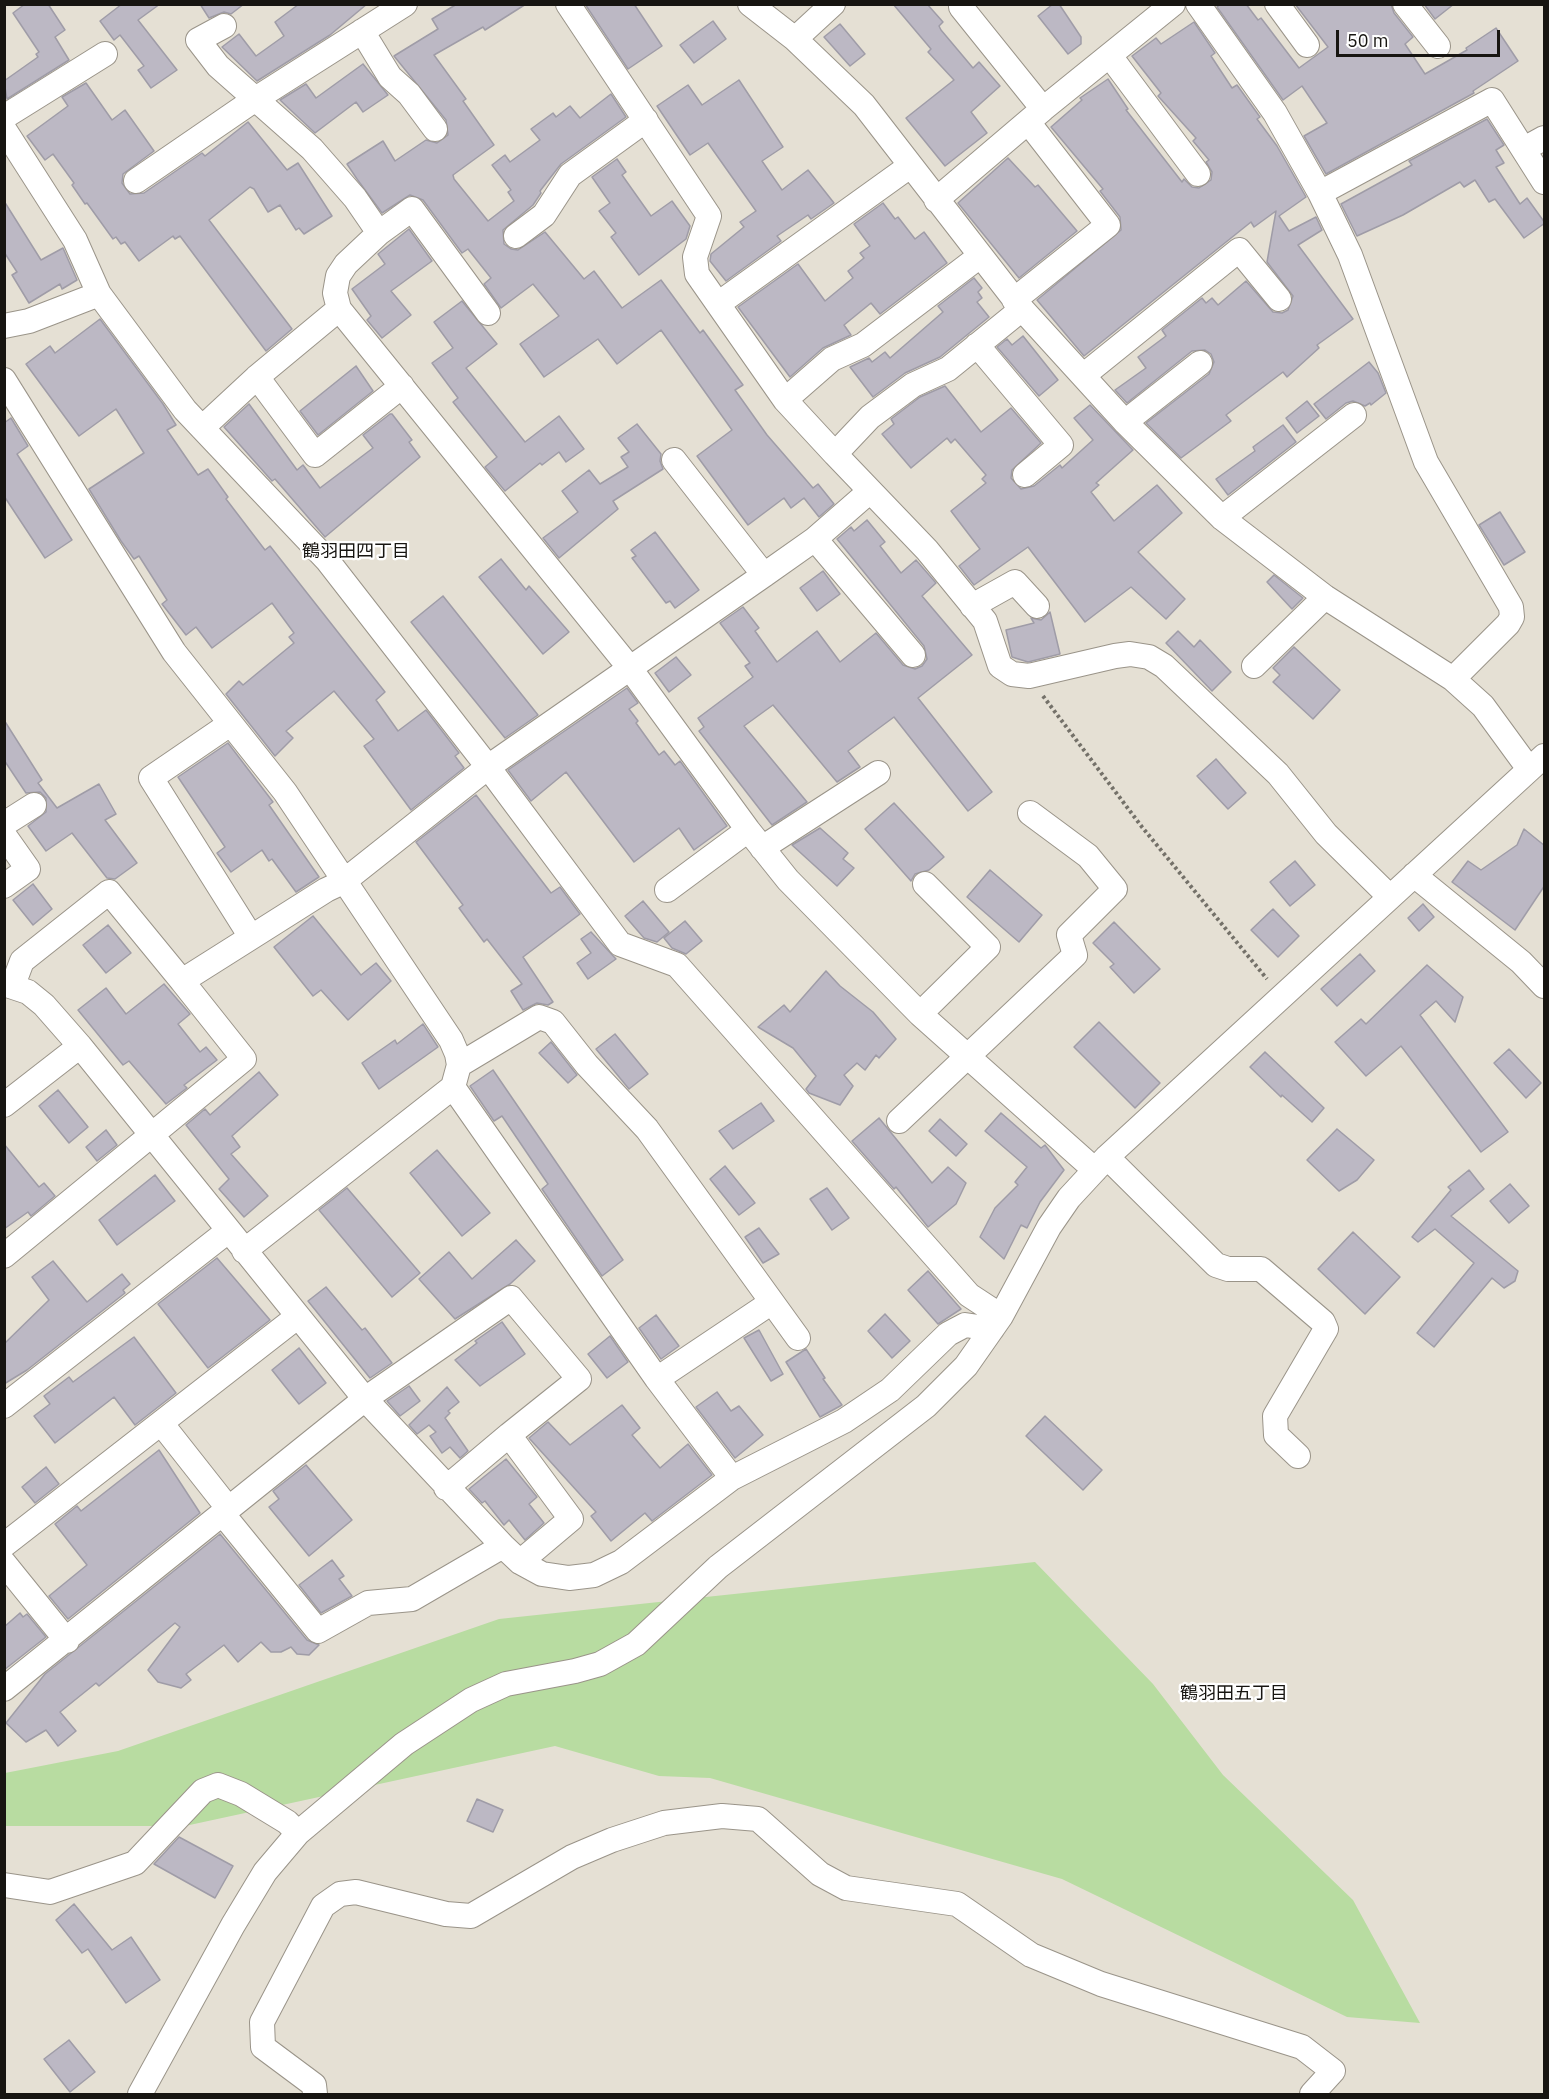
<!DOCTYPE html>
<html>
<head>
<meta charset="utf-8">
<style>
  body { margin:0 }
  #map { position:relative; width:1549px; height:2099px; overflow:hidden; background:#e5e0d4; font-family:"IBM Plex Sans",sans-serif }
  canvas { display:block }
  .frame { position:absolute; inset:0; border:6px solid #171511; pointer-events:none }
  .scale { position:absolute; left:1336px; top:30px; width:164px; height:27px; box-sizing:border-box; border:3px solid #171511; border-top:0; padding-left:8px; font-size:18px; line-height:21px; white-space:nowrap; color:#171511; -webkit-text-stroke:4px #fff; paint-order:stroke }
</style>
</head>
<body>
<div id="map">
<canvas width="1549" height="2099"></canvas>
<div class="frame"></div>
<div class="scale">50 m</div>
</div>
<script>
const ctx = document.querySelector('canvas').getContext('2d');
ctx.lineJoin = 'round';
function fillPath(path, color) {
  ctx.fillStyle = color;
  ctx.fill(path, 'evenodd');
}
function toPath(rows) {
  const path = new Path2D();
  for (const r of rows) {
    path.moveTo(r[0], r[1]);
    for (let i = 2; i < r.length; i += 2) path.lineTo(r[i], r[i + 1]);
  }
  return path;
}
function trace(path, color, width, dash) {
  ctx.strokeStyle = color;
  ctx.lineWidth = width;
  ctx.lineCap = dash ? 'butt' : 'round';
  ctx.setLineDash(dash || []);
  ctx.stroke(path);
}
function drawText(font, color, halo, rows, align = 'center') {
  ctx.font = font + ' "IBM Plex Sans","Noto Sans JP",sans-serif';
  ctx.lineWidth = 4.5;
  ctx.setLineDash([]);
  ctx.textBaseline = 'middle';
  ctx.strokeStyle = halo;
  ctx.fillStyle = color;
  for (const [text, x, y, turn = 0] of rows) {
    ctx.save();
    ctx.translate(x, y);
    ctx.rotate((+turn || 0) * Math.PI / 180);
    ctx.textAlign = isNaN(turn) ? turn : align;
    if (halo) ctx.strokeText(text, 0, 0);
    ctx.fillText(text, 0, 0);
    ctx.restore();
  }
}
fillPath(toPath([
  [1035,1562,1153,1684,1223,1775,1353,1900,1420,2023,1347,2017,1062,1879,710,1778,659,1776,555,1746,185,1826,5,1826,5,1773,118,1751,499,1619]
]), '#b8dca1');
const building = toPath([
  [25,4,48,4,65,30,55,37,69,60,7,99,4,81,38,57,36,54,39,52,13,13,25,4],
  [122,4,160,4,138,20,177,70,151,88,138,70,144,66,120,35,114,40,100,21,122,4],
  [200,4,244,4,231,14,224,12,209,18,200,4],
  [299,4,367,4,330,35,257,81,222,47,239,34,256,56,284,36,275,22,299,4],
  [457,4,526,4,485,30,483,27,434,55,466,99,463,101,494,145,453,175,454,179,488,221,514,201,508,192,511,190,492,165,505,155,510,162,540,140,531,129,553,113,556,117,570,106,580,118,611,94,626,117,561,164,540,191,541,193,533,205,503,230,504,244,511,249,518,250,545,232,584,279,594,271,622,308,661,280,700,333,703,330,743,385,735,390,767,435,813,488,818,484,834,504,819,517,804,498,791,508,784,498,748,525,697,456,732,430,661,330,617,364,598,339,544,377,520,344,559,316,533,284,501,308,484,284,491,278,468,249,462,253,423,200,410,195,382,213,357,179,347,164,383,141,395,161,426,140,437,143,448,135,446,120,394,56,438,29,432,19,457,4],
  [585,4,634,4,662,46,628,69,585,4],
  [893,4,927,4,943,22,939,26,941,30,973,68,979,62,1000,86,971,112,987,133,945,166,906,118,954,80,928,52,931,49,893,4],
  [1053,4,1059,4,1081,37,1081,44,1068,54,1038,16,1053,4],
  [1221,4,1246,4,1258,20,1261,18,1299,68,1328,47,1295,4,1391,4,1394,13,1413,37,1405,44,1425,74,1467,50,1466,48,1496,28,1518,61,1473,91,1474,93,1326,174,1304,136,1327,123,1302,86,1283,100,1217,7,1221,4],
  [1424,4,1454,4,1435,19,1424,4],
  [713,21,726,39,694,63,680,45,713,21],
  [1194,22,1215,53,1211,56,1232,88,1237,85,1260,117,1257,119,1277,146,1306,197,1279,216,1289,231,1316,217,1322,230,1298,245,1353,319,1317,345,1319,348,1287,377,1283,372,1226,415,1231,421,1181,458,1146,423,1209,374,1214,362,1211,354,1205,350,1192,351,1127,403,1115,390,1146,368,1138,357,1166,336,1162,330,1202,298,1206,303,1212,298,1218,305,1246,281,1273,312,1282,313,1288,310,1293,296,1267,262,1276,211,1254,227,1251,222,1084,356,1037,300,1121,230,1120,217,1100,191,1103,189,1051,127,1082,100,1080,98,1108,79,1128,109,1126,110,1182,182,1184,179,1192,187,1199,188,1211,180,1212,172,1206,162,1209,160,1193,141,1196,138,1158,96,1161,93,1132,56,1156,38,1161,44,1194,22],
  [840,24,865,54,850,66,824,37,840,24],
  [363,64,388,95,363,112,356,102,315,133,280,100,306,84,316,98,363,64],
  [739,80,783,147,762,161,782,190,808,170,834,203,811,219,808,215,777,236,781,241,726,281,710,261,711,254,744,227,740,222,756,211,708,143,690,155,657,106,688,85,702,105,739,80],
  [86,83,112,120,125,110,154,151,123,174,122,183,130,194,144,193,202,153,205,156,248,122,287,170,298,163,332,216,304,234,299,228,296,230,280,205,268,212,254,189,250,187,209,220,292,329,266,351,180,236,175,239,173,236,139,261,125,242,121,244,116,237,113,239,87,203,85,204,72,185,74,183,53,154,45,160,27,136,68,106,62,97,86,83],
  [1487,119,1504,145,1496,150,1504,163,1496,167,1520,204,1527,198,1545,223,1524,238,1495,199,1489,202,1475,180,1464,187,1460,182,1403,215,1357,236,1341,204,1412,165,1409,161,1487,119],
  [1008,158,1035,187,1038,185,1077,231,1019,278,958,203,1008,158],
  [617,159,626,172,622,175,651,216,672,201,690,226,686,239,639,275,611,237,616,233,599,211,610,203,592,177,617,159],
  [4,201,41,260,63,248,77,280,62,289,60,284,29,303,12,275,17,272,4,252,4,201],
  [883,203,895,219,898,217,915,239,924,232,947,263,880,314,871,303,844,325,851,335,823,348,790,377,738,307,798,264,825,301,853,278,848,271,864,258,860,253,870,246,854,224,883,203],
  [409,229,432,261,391,291,411,315,382,338,367,320,371,316,352,289,385,264,378,254,409,229],
  [974,278,982,288,978,292,982,298,977,302,989,317,940,357,905,373,873,397,850,367,869,358,872,362,885,352,890,358,943,312,938,306,974,278],
  [462,301,497,344,466,368,525,442,559,416,584,449,566,462,559,452,542,465,540,463,505,491,485,467,497,457,453,402,458,398,432,363,453,348,434,322,462,301],
  [100,319,163,404,176,425,167,430,198,475,208,469,228,497,226,499,265,550,270,546,385,692,376,700,398,731,426,710,459,753,455,756,464,768,411,810,364,746,374,739,334,691,286,731,293,738,275,756,226,694,239,681,243,685,294,643,289,637,294,633,272,603,212,648,196,627,186,635,162,604,167,600,139,556,134,559,121,541,89,489,144,453,116,409,79,436,26,364,50,346,55,353,100,319],
  [1023,336,1058,380,1039,396,997,347,1007,339,1012,345,1023,336],
  [1369,362,1378,373,1386,393,1371,405,1370,403,1365,406,1353,401,1346,403,1326,419,1314,404,1369,362],
  [356,366,373,391,318,435,300,411,356,366],
  [945,386,981,432,1011,408,1041,443,1012,470,1011,478,1021,489,1034,486,1060,465,1062,468,1093,440,1074,418,1090,405,1133,450,1096,483,1099,485,1091,492,1114,521,1157,485,1182,513,1138,552,1185,599,1166,619,1131,587,1085,622,1028,547,974,585,959,566,980,549,951,511,986,483,982,479,986,475,955,439,951,443,947,438,911,468,882,434,894,424,891,419,920,397,945,386],
  [1307,401,1319,416,1297,433,1286,418,1307,401],
  [249,404,297,470,303,465,320,488,373,448,363,435,390,414,392,414,412,440,409,442,420,457,325,537,275,479,272,481,224,427,249,404],
  [11,418,28,446,17,454,72,540,45,558,4,496,4,423,11,418],
  [637,424,661,454,660,461,663,469,613,501,618,509,559,558,543,538,578,512,562,491,589,470,600,484,628,467,621,457,629,452,618,438,637,424],
  [1283,425,1296,442,1228,495,1216,479,1255,451,1253,447,1283,425],
  [1500,512,1525,552,1504,565,1479,525,1500,512],
  [867,520,885,542,880,546,901,573,916,560,936,583,922,596,972,655,918,698,992,792,968,811,894,717,848,751,860,767,837,782,773,705,744,726,807,802,772,825,699,731,704,727,698,718,753,677,745,666,750,663,720,623,743,607,759,628,755,631,777,662,817,631,840,662,876,633,903,665,915,669,922,666,927,659,924,646,837,539,851,527,854,531,867,520],
  [655,532,699,590,675,608,670,601,666,603,632,558,636,556,631,550,655,532],
  [501,559,526,590,529,586,569,632,543,654,479,577,501,559],
  [823,571,840,594,817,611,800,588,823,571],
  [1274,575,1303,598,1292,609,1267,582,1274,575],
  [443,596,538,715,505,738,411,622,443,596],
  [1050,612,1060,654,1028,662,1012,657,1006,630,1034,623,1031,618,1041,620,1050,612],
  [1178,631,1194,647,1200,640,1231,672,1212,691,1166,643,1178,631],
  [1294,647,1340,690,1313,719,1273,682,1280,675,1273,668,1294,647],
  [676,657,691,675,669,692,655,673,676,657],
  [627,688,638,703,629,709,638,721,636,723,659,755,664,751,675,765,680,761,727,826,694,850,679,828,634,862,566,772,531,801,508,770,627,688],
  [4,720,42,780,38,783,57,808,99,784,116,814,105,820,137,863,115,879,107,878,72,833,46,851,28,826,46,812,46,798,40,792,26,793,4,760,4,720],
  [228,743,273,802,269,805,319,877,296,892,272,859,269,861,262,850,231,872,217,853,225,847,178,777,228,743],
  [1216,759,1246,793,1228,809,1197,776,1216,759],
  [476,795,551,893,560,887,580,914,523,957,553,1002,548,1005,537,1003,523,1010,511,991,522,984,487,939,484,942,459,908,463,905,416,842,476,795],
  [894,803,944,857,929,870,915,874,911,881,865,829,894,803],
  [820,828,848,853,843,859,854,868,837,886,792,845,820,828],
  [1524,829,1545,846,1545,885,1515,930,1452,882,1468,861,1481,870,1517,845,1524,829],
  [1295,861,1315,885,1290,906,1270,882,1295,861],
  [990,870,1042,915,1019,942,967,897,990,870],
  [33,884,52,909,33,925,13,900,33,884],
  [643,901,669,932,657,942,644,938,625,916,643,901],
  [1423,904,1434,917,1419,931,1408,918,1423,904],
  [1273,909,1299,936,1278,957,1251,930,1273,909],
  [313,916,361,975,376,963,391,981,348,1020,321,990,313,996,274,947,313,916],
  [685,921,702,941,686,954,672,948,664,938,685,921],
  [1114,922,1160,969,1134,993,1110,967,1114,964,1093,943,1114,922],
  [108,925,131,953,106,973,83,945,108,925],
  [591,932,616,959,588,979,577,963,591,953,581,939,591,932],
  [1360,954,1375,971,1337,1006,1321,989,1360,954],
  [1427,965,1463,997,1455,1022,1436,1001,1420,1015,1508,1132,1481,1152,1401,1046,1366,1076,1335,1042,1361,1019,1366,1024,1427,965],
  [826,971,840,986,873,1012,896,1039,879,1058,876,1055,865,1070,857,1063,844,1075,853,1086,840,1105,809,1093,806,1089,816,1076,793,1048,758,1027,784,1005,790,1012,826,971],
  [164,984,190,1014,178,1024,200,1052,206,1047,217,1060,184,1085,187,1088,166,1104,129,1061,123,1065,78,1010,106,988,126,1014,164,984],
  [1099,1022,1160,1083,1135,1108,1074,1047,1099,1022],
  [423,1024,438,1047,379,1089,362,1063,395,1040,397,1044,423,1024],
  [615,1034,648,1074,629,1089,596,1049,615,1034],
  [551,1042,577,1075,568,1083,539,1053,551,1042],
  [1509,1049,1541,1083,1526,1098,1494,1063,1509,1049],
  [1265,1052,1324,1108,1312,1122,1282,1095,1281,1097,1250,1067,1265,1052],
  [493,1070,623,1260,602,1276,542,1189,548,1184,502,1116,494,1121,470,1086,493,1070],
  [259,1072,278,1095,232,1136,240,1147,231,1154,268,1196,244,1217,219,1189,229,1179,186,1125,205,1109,210,1115,259,1072],
  [58,1090,88,1127,69,1143,39,1106,58,1090],
  [761,1103,774,1121,733,1149,719,1131,761,1103],
  [1001,1113,1041,1148,1045,1145,1064,1170,1040,1202,1027,1228,1021,1225,1004,1259,980,1237,995,1208,1018,1185,1015,1182,1027,1167,985,1131,1001,1113],
  [879,1118,932,1183,948,1167,966,1183,956,1204,928,1227,896,1187,894,1189,852,1141,879,1118],
  [940,1119,967,1144,956,1156,929,1131,940,1119],
  [1337,1129,1374,1160,1357,1180,1339,1191,1307,1160,1337,1129],
  [106,1130,117,1145,97,1161,86,1147,106,1130],
  [4,1144,39,1187,44,1183,55,1196,31,1216,28,1212,4,1229,4,1144],
  [437,1150,490,1213,462,1236,410,1173,437,1150],
  [725,1166,755,1203,739,1215,710,1179,725,1166],
  [1469,1170,1484,1189,1451,1216,1518,1271,1515,1281,1504,1288,1492,1278,1434,1347,1417,1333,1474,1263,1435,1229,1418,1242,1412,1237,1451,1190,1448,1187,1469,1170],
  [155,1175,175,1201,117,1245,99,1220,155,1175],
  [1510,1184,1529,1206,1509,1223,1490,1201,1510,1184],
  [347,1188,420,1273,392,1297,319,1210,347,1188],
  [827,1188,849,1218,832,1230,810,1199,827,1188],
  [759,1228,779,1254,763,1263,745,1237,759,1228],
  [1353,1232,1400,1277,1365,1314,1318,1269,1353,1232],
  [516,1240,535,1261,510,1284,455,1319,419,1279,449,1252,472,1279,516,1240],
  [217,1258,270,1320,208,1368,158,1304,217,1258],
  [53,1261,87,1302,122,1274,130,1284,123,1290,125,1293,27,1370,4,1384,4,1344,49,1300,32,1277,53,1261],
  [928,1271,961,1309,938,1324,908,1290,928,1271],
  [326,1287,362,1330,365,1328,392,1363,370,1378,308,1301,326,1287],
  [885,1314,910,1341,892,1358,868,1331,885,1314],
  [656,1315,679,1346,661,1359,639,1328,656,1315],
  [502,1322,525,1354,480,1386,455,1360,477,1343,475,1341,502,1322],
  [759,1330,783,1374,771,1381,744,1338,759,1330],
  [610,1336,628,1362,607,1378,588,1354,610,1336],
  [134,1337,176,1393,135,1425,114,1397,55,1443,34,1416,50,1404,44,1396,69,1377,73,1382,134,1337],
  [299,1348,326,1383,299,1404,272,1370,299,1348],
  [806,1349,825,1378,823,1379,842,1405,820,1417,786,1362,806,1349],
  [409,1386,420,1401,400,1416,387,1401,409,1386],
  [447,1387,459,1402,448,1411,450,1413,445,1418,468,1451,460,1458,450,1447,442,1453,430,1436,436,1432,429,1425,417,1434,409,1425,447,1387],
  [717,1392,731,1411,739,1406,763,1435,735,1458,696,1407,717,1392],
  [622,1405,640,1428,632,1435,660,1468,688,1444,712,1475,652,1521,645,1513,611,1541,591,1516,596,1512,529,1438,548,1422,570,1445,622,1405],
  [1045,1416,1102,1470,1083,1490,1026,1436,1045,1416],
  [159,1450,200,1513,68,1619,49,1596,87,1565,55,1524,77,1506,81,1511,159,1450],
  [506,1459,537,1497,529,1504,544,1523,525,1540,509,1520,504,1525,485,1501,482,1503,469,1489,506,1459],
  [306,1465,352,1520,309,1556,269,1507,279,1499,273,1491,306,1465],
  [46,1467,59,1484,35,1503,22,1487,46,1467],
  [220,1534,307,1640,319,1645,309,1655,297,1654,291,1647,281,1652,271,1652,261,1642,238,1662,224,1645,186,1674,191,1680,181,1688,158,1682,148,1670,180,1627,175,1623,99,1686,96,1683,60,1712,76,1731,58,1746,46,1730,26,1742,6,1723,45,1674,220,1534],
  [332,1560,344,1576,339,1579,352,1596,321,1613,299,1585,332,1560],
  [20,1613,23,1617,27,1614,46,1637,4,1670,4,1627,20,1613],
  [477,1799,503,1810,493,1832,467,1821,477,1799],
  [179,1837,233,1866,215,1898,154,1864,179,1837],
  [74,1904,112,1950,131,1937,160,1980,126,2003,88,1949,82,1953,56,1920,74,1904],
  [69,2040,95,2072,70,2092,44,2059,69,2040]
]);
fillPath(building, '#bcb8c4');
trace(building, '#9f9ca7', 1.5);
const minor = toPath([
  [568,4,709,216,695,257,697,274,785,400,835,454],
  [750,4,795,39,864,105,1022,309,1125,422,1222,518,1325,597,1453,679,1483,706,1529,769],
  [1198,4,1275,113,1320,193,1350,255,1426,462,1511,607,1512,617,1508,624,1453,679],
  [1277,4,1307,45],
  [1405,4,1438,46],
  [961,7,1043,109],
  [224,26,198,40,218,66,312,149,355,198,379,233],
  [362,31,390,77,409,94,435,129],
  [795,39,833,4],
  [1110,56,1198,174],
  [4,117,105,54],
  [4,129,75,240,99,294,185,410,327,560,488,767,620,944,677,965,969,1295,1001,1316],
  [1524,149,1544,138],
  [136,181,254,100,405,4],
  [1320,193,1492,100,1544,182],
  [936,200,1043,109,1173,4],
  [516,236,544,215,570,175,646,120],
  [1014,300,1108,225,1028,122],
  [718,304,910,166],
  [1022,309,948,369,913,385,870,417,835,454,927,550,985,621,1000,666,1012,674,1029,676,1115,656,1130,654,1149,657,1164,666,1278,774,1326,834,1390,897],
  [488,313,412,209,379,233,346,264,338,276,335,293,339,309,629,667,748,830,788,880,920,1014,1095,1170],
  [4,326,29,321,99,294],
  [977,345,1061,445,1025,475],
  [1084,375,1239,250,1279,299],
  [257,377,315,455,402,386],
  [4,380,174,652,285,792,451,1040,457,1054,459,1065,453,1087,244,1251],
  [785,400,832,359,863,345,980,256],
  [1125,422,1200,363],
  [202,428,257,377,339,309],
  [674,460,764,575],
  [1222,518,1354,415],
  [815,539,913,655],
  [972,606,1015,582,1037,606],
  [1254,666,1325,597],
  [230,724,151,778,251,937],
  [4,824,34,805],
  [4,835,28,869,4,886],
  [762,848,878,773],
  [1414,875,1521,962,1544,986],
  [667,890,748,830],
  [4,984,28,992,44,1005,80,1046,365,1399,503,1546,520,1562,542,1574,569,1578,594,1575,621,1562,732,1478,844,1421,890,1390,948,1334,965,1325,992,1329],
  [13,985,22,961,109,892,182,981,326,890,343,882,488,767,764,575,815,539,870,491],
  [920,1014,988,947,925,884],
  [459,1065,539,1017,553,1022,587,1065,647,1129,772,1302],
  [453,1087,657,1379,732,1478],
  [4,1105,80,1046],
  [899,1121,1075,955,1069,935,1115,889,1088,856,1030,813],
  [1107,1157,1216,1265,1228,1269,1261,1269,1323,1322,1326,1329,1275,1416,1276,1435,1298,1456],
  [4,1256,244,1059,182,981],
  [657,1379,772,1302,798,1338],
  [4,1406,228,1231],
  [161,1423,228,1508],
  [446,1488,509,1435,571,1519,520,1562],
  [222,1513,318,1631,368,1603,412,1599,503,1546],
  [4,1545,297,1317],
  [4,1563,67,1641],
  [4,1689,365,1399,511,1298,579,1379,509,1435],
  [4,1885,50,1892,135,1863,203,1791,218,1785,241,1794,287,1822,298,1833],
  [140,2094,233,1925,265,1872,298,1833,404,1744,471,1700,506,1684,575,1671,600,1664,636,1644,718,1567,926,1406,966,1366,1001,1316,1049,1227,1069,1198,1107,1157,1544,756],
  [315,2094,314,2085,263,2047,262,2022,323,1906,340,1894,356,1892,446,1914,471,1916,572,1857,612,1840,664,1823,722,1816,758,1819,820,1874,846,1888,957,1904,1031,1955,1101,1984,1302,2047,1333,2071,1312,2094]
]);
trace(minor, '#9a9489', 26);
trace(toPath([
  [1043,696,1142,827,1267,979]
]), '#747169', 4, [3, 3]);
trace(minor, '#fff', 24);
drawText('18px', '#171511', '#fff', [
  ["鶴羽田四丁目",356,552],
  ["鶴羽田五丁目",1234,1694]
]);
</script>
</body>
</html>
